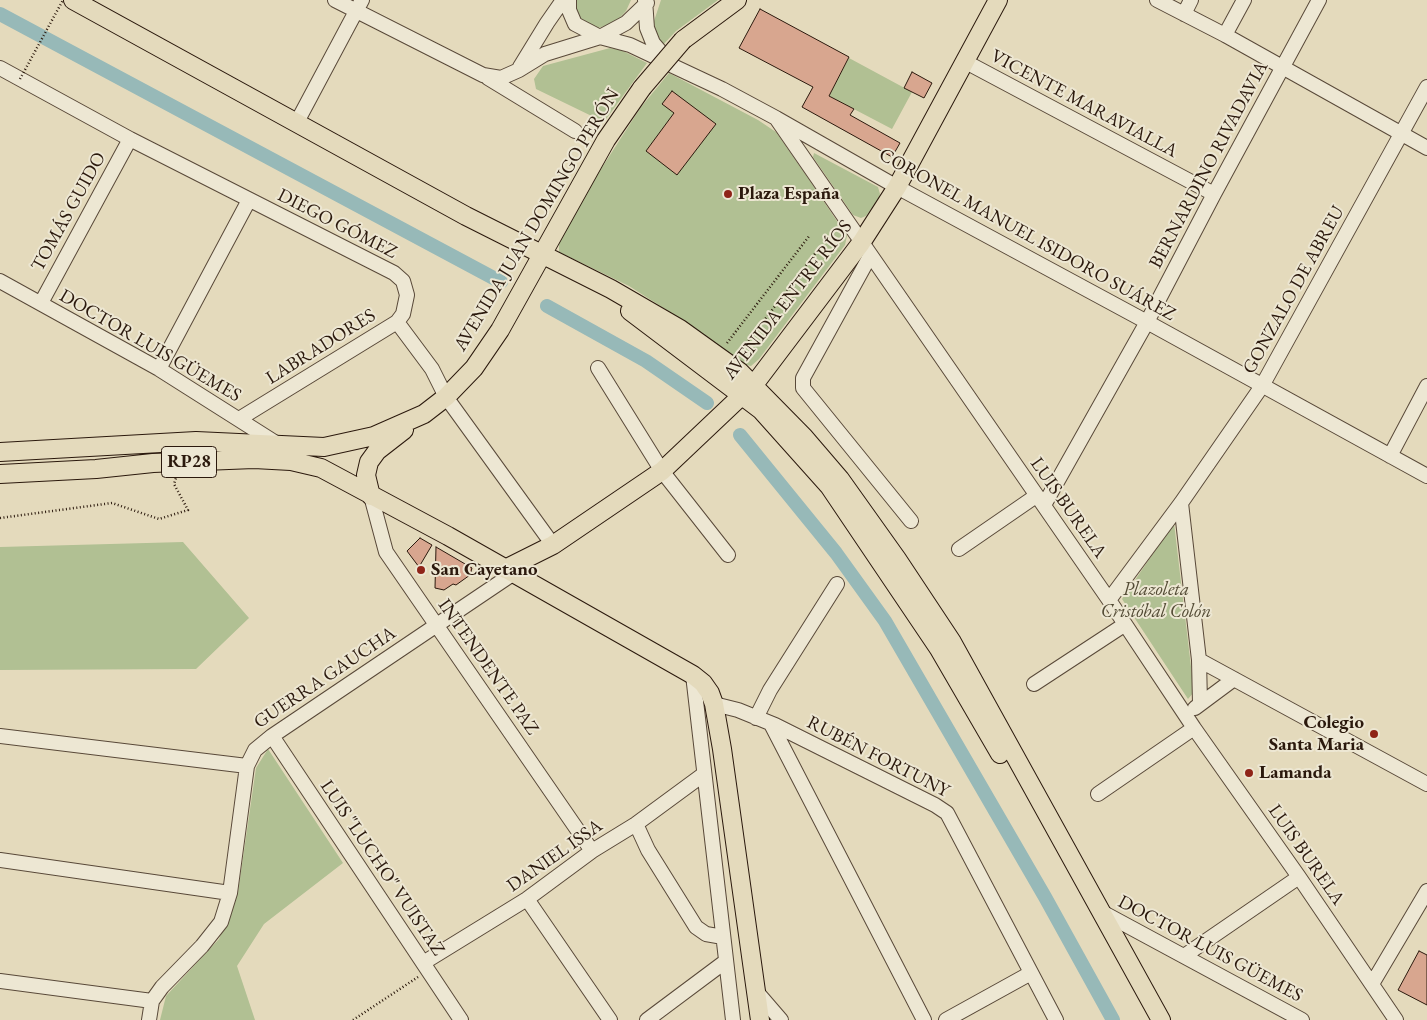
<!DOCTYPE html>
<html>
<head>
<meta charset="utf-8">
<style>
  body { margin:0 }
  canvas { display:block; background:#e4dabc }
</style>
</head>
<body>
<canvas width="1427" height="1020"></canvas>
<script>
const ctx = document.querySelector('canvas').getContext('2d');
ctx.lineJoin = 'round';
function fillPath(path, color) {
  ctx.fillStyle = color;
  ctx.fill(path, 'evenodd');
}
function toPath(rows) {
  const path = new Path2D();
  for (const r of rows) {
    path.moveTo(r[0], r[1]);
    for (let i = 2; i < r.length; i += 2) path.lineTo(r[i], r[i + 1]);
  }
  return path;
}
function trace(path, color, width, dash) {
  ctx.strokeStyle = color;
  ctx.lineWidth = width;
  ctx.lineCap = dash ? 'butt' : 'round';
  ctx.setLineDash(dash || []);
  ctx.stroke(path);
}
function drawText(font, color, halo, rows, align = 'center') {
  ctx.font = font + ' "EB Garamond",serif';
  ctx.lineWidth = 4;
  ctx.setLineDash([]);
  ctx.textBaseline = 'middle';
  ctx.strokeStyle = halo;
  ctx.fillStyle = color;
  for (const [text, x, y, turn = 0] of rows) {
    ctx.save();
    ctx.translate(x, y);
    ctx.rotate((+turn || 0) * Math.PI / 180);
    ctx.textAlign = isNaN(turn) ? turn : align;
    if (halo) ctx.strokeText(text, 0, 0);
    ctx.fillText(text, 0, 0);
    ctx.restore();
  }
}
fillPath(toPath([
  [574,0,631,0,626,11,615,23,598,28,578,17,574,10],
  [661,0,718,0,676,31,662,46,655,36,654,21],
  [610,48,621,50,647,63,604,122,536,89,534,79,543,66],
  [849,58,912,92,892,129,829,96],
  [669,73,758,120,776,132,808,178,847,236,845,245,759,359,751,366,742,364,687,323,629,286,559,252,559,242,599,172,641,107],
  [814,153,878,187,880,194,879,198,866,216,861,218,853,215,813,157],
  [1174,523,1194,692,1188,699,1122,599],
  [183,542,249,618,196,669,0,670,0,547],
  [268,749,343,863,264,924,237,966,255,1020,160,1020,166,996,219,939,238,892,256,768]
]), '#b1c093');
trace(toPath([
  [0,14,501,282],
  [547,306,646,361,707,403],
  [740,435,836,553,885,621,1045,897,1113,1020]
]), '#97b9b8', 14);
const building = toPath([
  [760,9,849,57,829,96,854,109,850,115,900,143,892,157,802,107,813,87,739,48,760,9],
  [912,72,932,83,924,98,904,88,912,72],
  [672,91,716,124,677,175,646,151,674,113,662,104,672,91],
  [420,538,432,545,419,567,407,551,420,538],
  [436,547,472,568,470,575,456,585,453,584,444,590,435,588,436,547],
  [1419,951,1427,955,1427,1005,1398,990,1419,951]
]);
fillPath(building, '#d8a68f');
trace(building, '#2b190d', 1);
const minor = toPath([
  [335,0,483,75,501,78,519,70,545,54,600,37,626,23,647,3],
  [569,0,569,10,575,24,600,37,630,45,666,62],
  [645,0,647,28,653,43,673,66,722,89,776,118,897,187,1147,322,1427,476],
  [1157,0,1225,35,1427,148],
  [1184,14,1191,0],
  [1225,35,1244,0],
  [964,61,1214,194],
  [520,67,547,23,563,0],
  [0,68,130,139,394,273,403,281,407,295,403,314,397,322,239,419],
  [488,78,575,131],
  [776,118,1109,600,1194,728,1299,877,1396,1020],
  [297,122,362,0],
  [870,256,803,378,803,388,911,521],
  [0,281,159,369,279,445],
  [41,303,130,139],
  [397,322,432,369,446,397,553,545],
  [598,368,662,471,728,555],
  [159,369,249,200],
  [1390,456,1427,386],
  [371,496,386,552,592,851],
  [1181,503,1199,660,1200,703],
  [1044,505,1147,322,1214,194,1319,0],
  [959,549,1036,496],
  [1109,600,1181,503,1262,386,1427,87],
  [1199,660,1427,784],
  [693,675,733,1020],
  [1034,684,1124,625],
  [714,704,738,710,775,725,935,805,947,813,1056,1020],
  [1195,708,1234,679],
  [756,718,770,690,837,584],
  [771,724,924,1020],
  [0,736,247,766],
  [272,736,461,1020],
  [1098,794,1194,728],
  [636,824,648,850,696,927,706,934,723,937],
  [0,860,230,893],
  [527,899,610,1020],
  [1100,911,1302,1020],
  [1184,956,1299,877],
  [423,963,527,899,592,851,636,824,704,774],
  [0,981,152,1001],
  [1372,984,1427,891],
  [756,991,781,1020],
  [149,1020,152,1001,162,987,202,946,221,922,230,893,247,766,255,750,272,736,514,573],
  [647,1020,726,961],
  [946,1020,1031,973]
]);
const major = toPath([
  [73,0,466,216,611,289,680,329,740,372,804,437,840,479,897,559,952,642,1161,1020],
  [683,40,737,0],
  [630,311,761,410,829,486,939,649,1000,754],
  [0,452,196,441,324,447,374,436,424,414,446,397,474,368,500,330,606,140,642,88],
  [0,474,96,469,153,463,254,459,291,461,321,468,448,536,693,675,703,683,710,693,714,704,722,749,760,1020],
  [371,496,366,475,369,462,377,451,404,430],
  [505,569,553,545,662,471,756,382,861,243,897,187,998,0]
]);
trace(minor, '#594939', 16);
trace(major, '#2b190d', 20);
trace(toPath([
  [727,343,810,235],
  [740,352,821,246],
  [0,518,112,503,159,519,188,510,174,484,176,478],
  [353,1020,418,977]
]), '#2b190d', 2.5, [1, 2.5]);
trace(minor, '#ede7d3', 14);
trace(major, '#e4dabc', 18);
const majorBridge = toPath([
  [642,88,683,40]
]);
trace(majorBridge, '#2b190d', 20, []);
trace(toPath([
  [20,79,63,0]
]), '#2b190d', 2.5, [1, 2.5]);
trace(majorBridge, '#e4dabc', 18);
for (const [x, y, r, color] of [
  [728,194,5,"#8f2418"],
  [421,570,5,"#8f2418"],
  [1374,734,5,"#8f2418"],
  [1249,773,5,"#8f2418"]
]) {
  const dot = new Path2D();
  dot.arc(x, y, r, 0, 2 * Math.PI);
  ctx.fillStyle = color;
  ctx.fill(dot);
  trace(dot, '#ede7d3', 2);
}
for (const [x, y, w] of [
  [189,462,55]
]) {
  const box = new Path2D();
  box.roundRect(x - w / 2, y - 15.5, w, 31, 4);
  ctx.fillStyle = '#ede7d3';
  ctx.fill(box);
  trace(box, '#2b190d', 1);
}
drawText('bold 18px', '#2b190d', null, [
  ["RP28",189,462]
]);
drawText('19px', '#2b190d', '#ede7d3', [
  ["VICENTE MARAVIALLA",1084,104,28],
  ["BERNARDINO RIVADAVIA",1209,165,-62],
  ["TOMÁS GUIDO",69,212,-61],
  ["AVENIDA JUAN DOMINGO PERÓN",537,220,-59],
  ["DIEGO GÓMEZ",337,224,27],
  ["CORONEL MANUEL ISIDORO SUÁREZ",1027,235,29],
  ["GONZALO DE ABREU",1294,290,-61],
  ["AVENIDA ENTRE RÍOS",788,300,-52],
  ["DOCTOR LUIS GÜEMES",150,346,30],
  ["LABRADORES",321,347,-32],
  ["LUIS BURELA",1068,508,55],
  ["INTENDENTE PAZ",488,667,55],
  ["GUERRA GAUCHA",325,678,-34],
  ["RUBÉN FORTUNY",878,757,27],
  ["LUIS BURELA",1306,855,55],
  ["DANIEL ISSA",555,856,-35],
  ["LUIS \"LUCHO\" VUISTAZ",382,868,56],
  ["DOCTOR LUIS GÜEMES",1210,949,28]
]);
drawText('bold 19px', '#2b190d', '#ede7d3', [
  ["Plaza España",738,194],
  ["San Cayetano",431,570],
  ["Colegio",1364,723,"right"],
  ["Santa Maria",1364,745,"right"],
  ["Lamanda",1259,773]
], 'left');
drawText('italic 19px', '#534b35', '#ede7d3', [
  ["Plazoleta",1156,590],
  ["Cristóbal Colón",1156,612]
]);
</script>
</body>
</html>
